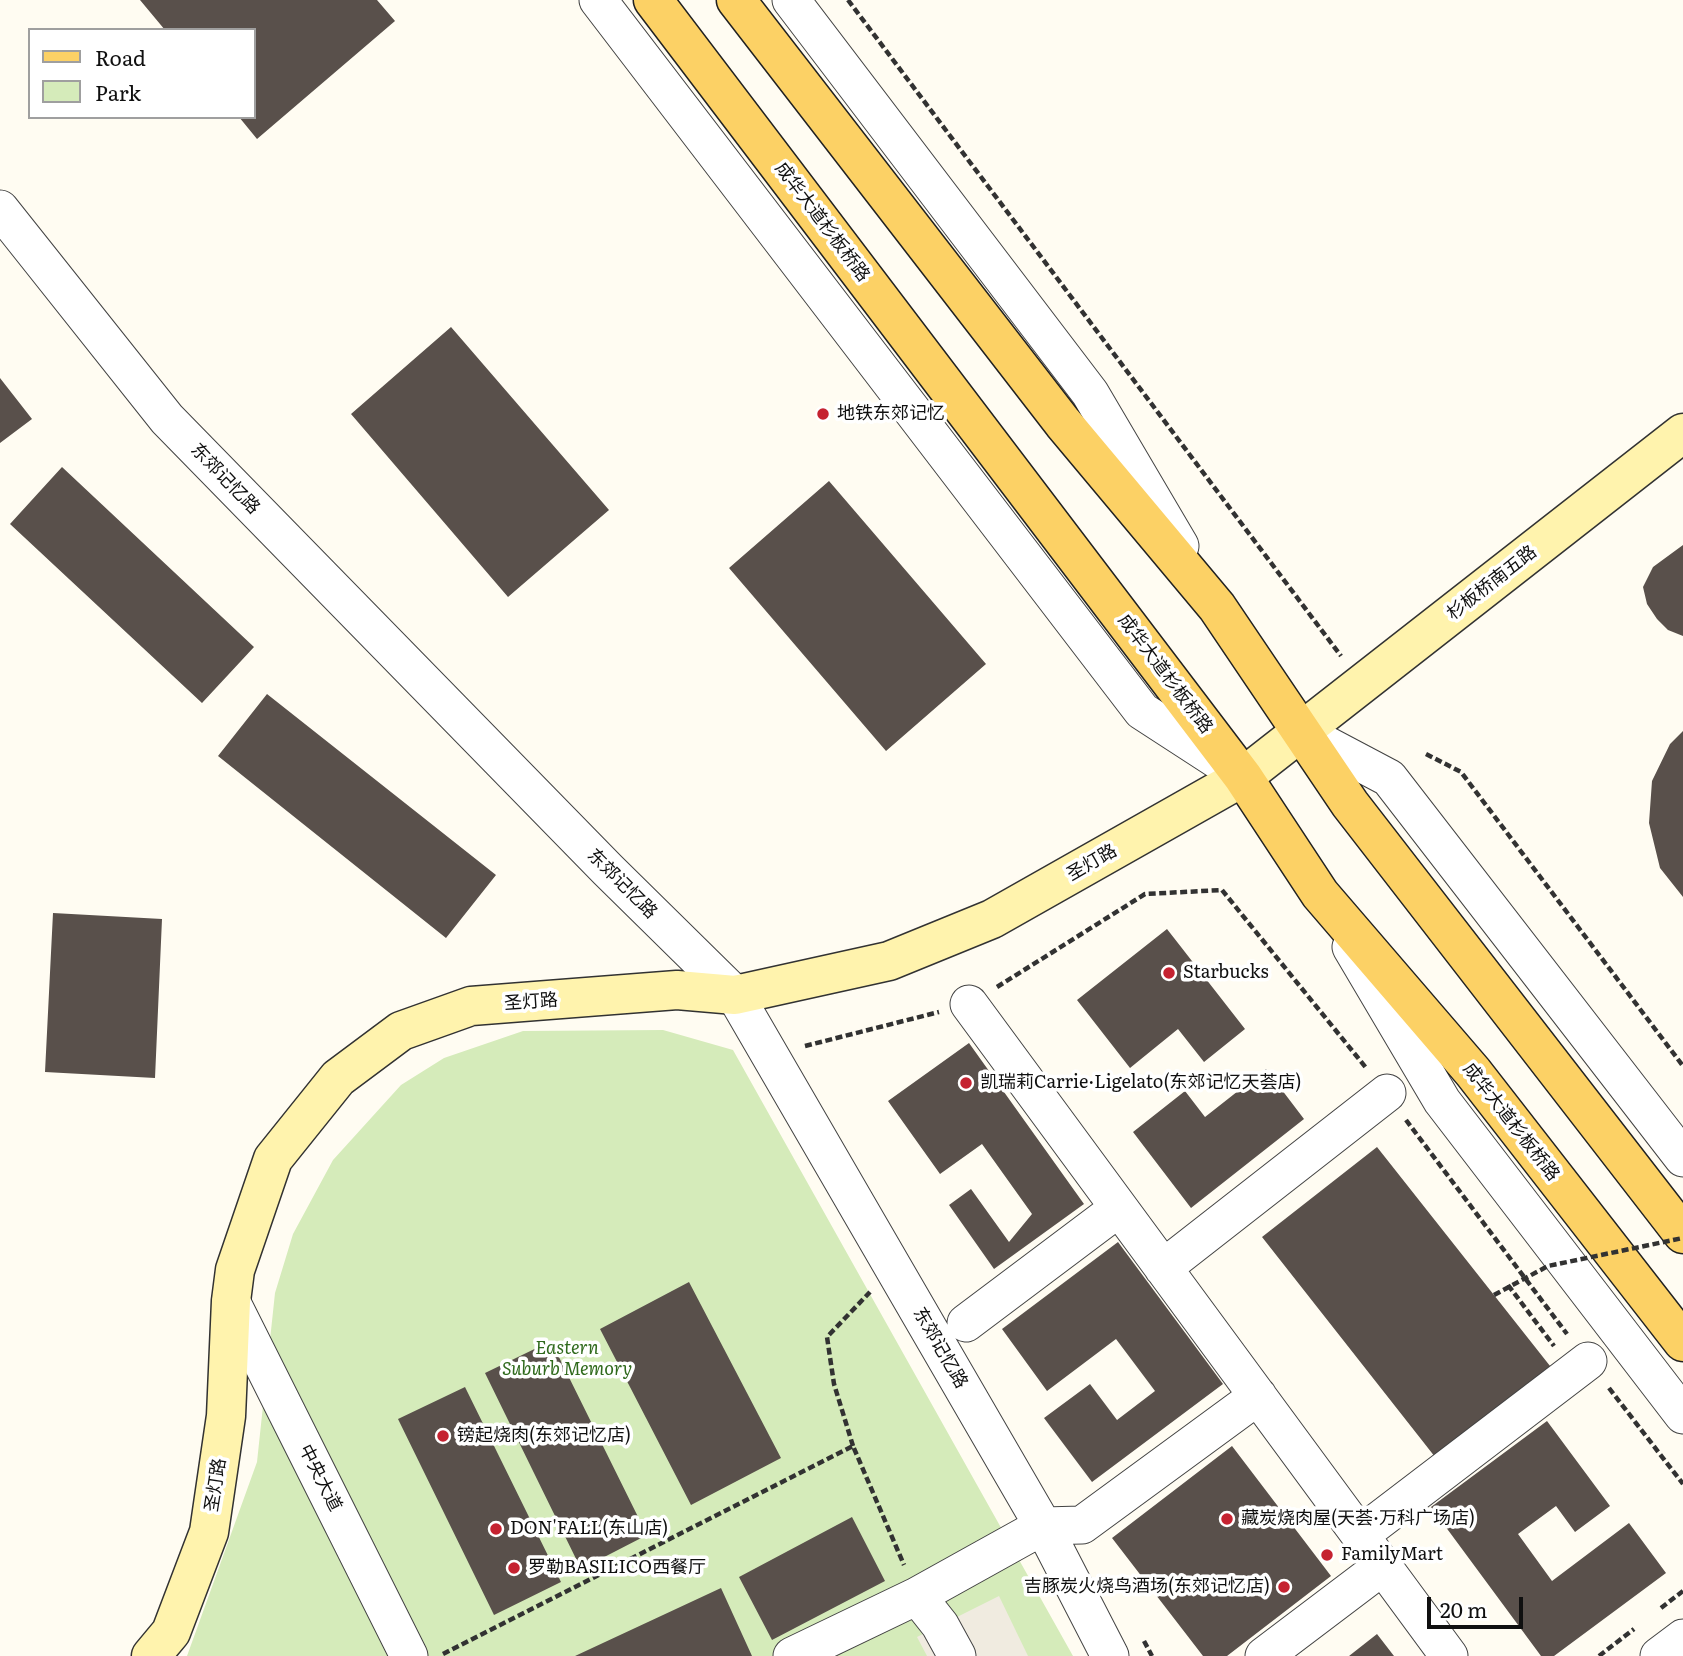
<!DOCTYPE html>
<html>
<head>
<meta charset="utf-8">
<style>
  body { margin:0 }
  #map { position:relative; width:1683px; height:1656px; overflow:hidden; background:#fffcf2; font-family:Literata,serif }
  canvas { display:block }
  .legend { position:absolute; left:28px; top:28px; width:228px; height:91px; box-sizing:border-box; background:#fff; border:2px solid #9f9f9f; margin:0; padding:9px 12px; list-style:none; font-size:21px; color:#101010 }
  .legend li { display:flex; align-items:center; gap:14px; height:35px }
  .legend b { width:35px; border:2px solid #9f9f9f }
  .scale { position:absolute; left:1427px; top:1597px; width:96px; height:32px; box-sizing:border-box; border:4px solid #101010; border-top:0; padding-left:9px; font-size:21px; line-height:24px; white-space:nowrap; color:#101010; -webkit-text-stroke:5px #fff; paint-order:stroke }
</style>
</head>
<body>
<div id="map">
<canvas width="1683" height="1656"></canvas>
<ul class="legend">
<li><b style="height:9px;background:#fcd165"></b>Road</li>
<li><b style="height:19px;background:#d5ebba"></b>Park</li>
</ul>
<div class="scale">20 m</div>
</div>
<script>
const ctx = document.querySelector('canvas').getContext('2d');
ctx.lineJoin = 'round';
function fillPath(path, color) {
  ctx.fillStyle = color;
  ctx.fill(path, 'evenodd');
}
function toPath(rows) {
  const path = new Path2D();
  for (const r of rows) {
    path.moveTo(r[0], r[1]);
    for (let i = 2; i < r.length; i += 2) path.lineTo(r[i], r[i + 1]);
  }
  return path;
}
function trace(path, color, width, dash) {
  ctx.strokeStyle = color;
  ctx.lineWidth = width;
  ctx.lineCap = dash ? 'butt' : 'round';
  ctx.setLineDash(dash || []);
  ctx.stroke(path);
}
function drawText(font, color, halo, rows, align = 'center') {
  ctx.font = font + ' Literata,"Noto Sans SC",serif';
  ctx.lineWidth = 7;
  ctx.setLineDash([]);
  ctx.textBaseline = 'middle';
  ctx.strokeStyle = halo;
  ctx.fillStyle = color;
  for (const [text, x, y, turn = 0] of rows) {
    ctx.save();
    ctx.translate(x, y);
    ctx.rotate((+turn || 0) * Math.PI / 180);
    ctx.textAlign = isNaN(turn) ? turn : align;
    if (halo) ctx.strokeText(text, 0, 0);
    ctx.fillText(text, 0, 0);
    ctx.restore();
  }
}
fillPath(toPath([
  [663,1030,733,1050,1073,1656,187,1656,257,1462,275,1293,293,1234,333,1160,401,1085,444,1058,523,1031]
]), '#d5ebba');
fillPath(toPath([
  [999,1596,1028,1656,927,1656,917,1637]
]), '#f0ebe0');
fillPath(toPath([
  [140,0,377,0,395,21,257,139,239,117,254,117,254,30,165,30],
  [451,327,609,510,508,597,351,414],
  [0,378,32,419,0,443],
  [62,467,254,647,202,703,10,524],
  [829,481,986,664,886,751,729,568],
  [1683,545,1683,636,1668,630,1657,619,1647,604,1643,587,1653,567],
  [267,694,496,875,446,938,218,756],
  [1683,731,1683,897,1660,868,1649,823,1652,781,1670,744],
  [53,913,162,919,155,1078,45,1072],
  [1167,929,1245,1029,1204,1062,1178,1029,1130,1068,1077,1000],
  [969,1043,1084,1204,994,1269,949,1205,971,1189,1009,1242,1032,1214,982,1144,940,1174,888,1101],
  [1266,1069,1304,1119,1191,1208,1133,1132,1185,1091,1205,1117],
  [1377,1147,1554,1371,1439,1462,1262,1237],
  [1118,1242,1223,1384,1092,1482,1044,1418,1090,1384,1117,1420,1155,1391,1116,1339,1047,1391,1002,1329],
  [689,1282,781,1458,691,1505,600,1329],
  [551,1341,647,1535,581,1569,485,1373],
  [465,1387,561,1582,494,1615,398,1419],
  [1547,1421,1610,1506,1575,1532,1556,1506,1518,1534,1552,1581,1629,1523,1666,1573,1554,1656,1541,1656,1431,1507],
  [1232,1446,1331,1576,1227,1656,1203,1656,1112,1538],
  [852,1517,885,1581,772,1640,739,1577],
  [721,1588,752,1656,575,1656],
  [1377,1634,1394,1656,1349,1656]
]), '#59504b');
const street = toPath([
  [598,0,1142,711,1236,772],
  [791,0,1090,393,1180,546],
  [0,209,167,419,608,870,735,995,1043,1526,1110,1656],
  [1302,732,1389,778,1683,1158],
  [1351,947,1442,1101,1683,1415],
  [969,1004,1449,1656],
  [1163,1268,1387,1093],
  [231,1301,409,1656],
  [966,1323,1119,1208],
  [1360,1535,1588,1361],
  [917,1596,940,1625,957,1656],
  [792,1656,917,1596,1043,1526,1082,1525,1258,1396],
  [1264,1656,1383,1566],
  [1659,1656,1683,1638]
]);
const secondary = toPath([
  [151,1656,171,1632,209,1532,226,1416,231,1301,235,1270,273,1159,338,1078,401,1031,471,1006,677,990,735,995,889,961,992,919,1243,777,1683,433]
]);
const primary = toPath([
  [653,0,1243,777,1320,894,1473,1072,1683,1342],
  [736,0,1063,423,1217,607,1350,804,1683,1234]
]);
trace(street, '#434343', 39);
trace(secondary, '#323232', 41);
trace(primary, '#212121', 41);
trace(toPath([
  [848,0,1341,656],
  [1426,754,1461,772,1683,1066],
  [997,987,1145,894,1222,890,1367,1069],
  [805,1046,939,1012],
  [1406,1120,1567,1334],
  [1508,1285,1554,1346],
  [1609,1388,1683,1484],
  [853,1446,834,1384,827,1337,870,1292],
  [1661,1608,1683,1591],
  [1144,1641,1152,1656],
  [443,1654,853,1446,904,1565],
  [1599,1656,1634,1629]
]), '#323232', 4.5, [7, 3.5]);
trace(street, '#fff', 37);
trace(secondary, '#fff3ad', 38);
trace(primary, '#fcd165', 38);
trace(toPath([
  [1494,1295,1548,1266,1683,1238]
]), '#323232', 4.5, [7, 3.5]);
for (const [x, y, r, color] of [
  [823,414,7,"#c52230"],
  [1169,973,7,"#c52230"],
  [966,1083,7,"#c52230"],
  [443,1436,7,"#c52230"],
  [1227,1519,7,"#c52230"],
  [496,1529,7,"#c52230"],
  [1327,1555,7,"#c52230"],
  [514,1568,7,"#c52230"],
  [1284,1587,7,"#c52230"]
]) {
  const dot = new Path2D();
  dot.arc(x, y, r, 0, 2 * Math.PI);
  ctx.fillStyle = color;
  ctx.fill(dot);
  trace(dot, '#fff', 2.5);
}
drawText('18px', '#101010', '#fff', [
  ["成华大道杉板桥路",822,222,53],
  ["东郊记忆路",225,479,46],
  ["杉板桥南五路",1492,583,-38],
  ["成华大道杉板桥路",1165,674,53],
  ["圣灯路",1092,863,-30],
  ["东郊记忆路",622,884,45],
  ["圣灯路",531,1002,-4],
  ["成华大道杉板桥路",1511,1122,52],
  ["东郊记忆路",940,1348,60],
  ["中央大道",320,1478,63],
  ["圣灯路",216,1485,-81]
]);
drawText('18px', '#101010', '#fff', [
  ["地铁东郊记忆",837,414],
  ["Starbucks",1183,973],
  ["凯瑞莉Carrie·Ligelato(东郊记忆天荟店)",980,1083],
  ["镑起烧肉(东郊记忆店)",457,1436],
  ["藏炭烧肉屋(天荟·万科广场店)",1241,1519],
  ["DON'FALL(东山店)",510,1529],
  ["FamilyMart",1341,1555],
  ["罗勒BASILICO西餐厅",528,1568],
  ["吉豚炭火烧鸟酒场(东郊记忆店)",1270,1587,"right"]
], 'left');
drawText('italic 18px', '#306a1d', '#fff', [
  ["Eastern",567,1349],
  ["Suburb Memory",567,1370]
]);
</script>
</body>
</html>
